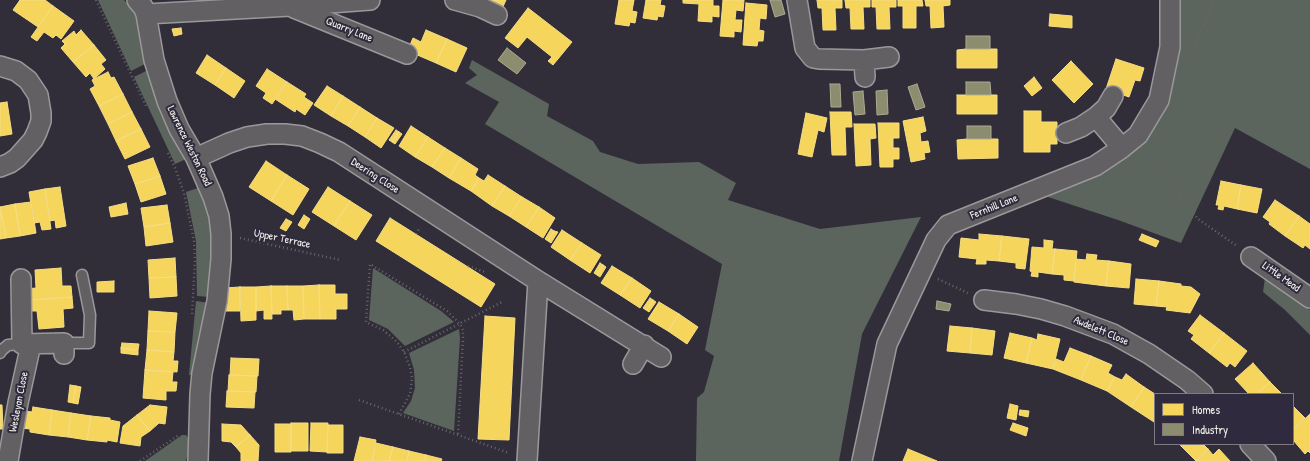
<!DOCTYPE html>
<html>
<head>
<meta charset="utf-8">
<style>
  body { margin:0 }
  #map { position:relative; width:1310px; height:461px; overflow:hidden; background:#312e39; font-family:"Patrick Hand",sans-serif }
  canvas { display:block }
  .legend { position:absolute; left:1154px; top:393px; width:140px; height:52px; box-sizing:border-box; background:#2f2a3d; border:1px solid #7e7a81; margin:0; padding:5px 7px; list-style:none; font-size:12px; color:#f4f1e8 }
  .legend li { display:flex; align-items:center; gap:8px; height:20px }
  .legend b { width:20px; border:1px solid #7e7a81 }
</style>
</head>
<body>
<div id="map">
<canvas width="1310" height="461"></canvas>
<ul class="legend">
<li><b style="height:11px;background:#f6d55c"></b>Homes</li>
<li><b style="height:11px;background:#8c8c6e"></b>Industry</li>
</ul>
</div>
<script>
const ctx = document.querySelector('canvas').getContext('2d');
ctx.lineJoin = 'round';
function fillPath(path, color) {
  ctx.fillStyle = color;
  ctx.fill(path, 'evenodd');
}
function toPath(rows) {
  const path = new Path2D();
  for (const r of rows) {
    path.moveTo(r[0], r[1]);
    for (let i = 2; i < r.length; i += 2) path.lineTo(r[i], r[i + 1]);
  }
  return path;
}
function trace(path, color, width, dash) {
  ctx.strokeStyle = color;
  ctx.lineWidth = width;
  ctx.lineCap = dash ? 'butt' : 'round';
  ctx.setLineDash(dash || []);
  ctx.stroke(path);
}
function drawText(font, color, halo, rows, align = 'center') {
  ctx.font = font + ' "Patrick Hand",sans-serif';
  ctx.lineWidth = 4;
  ctx.setLineDash([]);
  ctx.textBaseline = 'middle';
  ctx.strokeStyle = halo;
  ctx.fillStyle = color;
  for (const [text, x, y, turn = 0] of rows) {
    ctx.save();
    ctx.translate(x, y);
    ctx.rotate((+turn || 0) * Math.PI / 180);
    ctx.textAlign = isNaN(turn) ? turn : align;
    if (halo) ctx.strokeText(text, 0, 0);
    ctx.fillText(text, 0, 0);
    ctx.restore();
  }
}
fillPath(toPath([
  [98,0,124,0,134,10,137,16,147,63,131,71],
  [1175,0,1310,0,1310,169,1235,128,1181,243,1118,220,1042,195,1139,142],
  [472,60,549,104,547,116,593,141,600,152,638,164,699,162,736,183,728,200,820,229,921,217,862,334,839,461,696,461,697,398,704,392,714,356,705,350,722,264,485,124,499,102,465,83,477,75,469,68],
  [148,70,157,101,165,120,186,159,175,164,134,77],
  [198,188,208,210,213,234,210,297,197,296,196,241,186,192],
  [373,268,441,311,454,322,405,346,388,329,369,320],
  [1265,278,1310,310,1310,335,1285,310,1263,292],
  [196,301,209,303,192,375,189,375],
  [459,329,460,338,454,431,403,413,411,401,415,388,414,370,409,353],
  [182,435,186,435,188,438,188,454,186,461,145,461]
]), '#5b655d');
const homes = toPath([
  [20,0,45,0,53,6,38,27,13,10,20,0],
  [483,0,506,0,501,11,483,0],
  [619,0,634,0,632,11,637,12,635,23,630,22,629,26,615,24,619,0],
  [646,0,661,0,660,5,665,6,663,17,658,16,657,20,643,18,646,0],
  [683,0,713,0,713,6,719,6,719,17,712,16,712,22,698,21,699,4,683,3,683,0],
  [723,0,744,0,743,11,736,10,735,20,742,20,741,32,734,31,734,37,720,36,723,0],
  [817,0,842,0,842,8,835,8,836,30,823,30,822,8,818,8,817,0],
  [845,0,870,0,870,7,863,7,864,29,851,29,850,8,846,8,845,0],
  [872,0,896,0,896,7,889,7,890,29,877,29,876,7,872,7,872,0],
  [898,0,922,0,923,6,916,6,916,28,903,28,903,6,898,6,898,0],
  [925,0,950,0,950,5,943,6,944,27,931,28,930,6,926,6,925,0],
  [746,3,767,5,766,19,760,18,759,30,764,31,763,41,758,41,757,46,743,45,746,3],
  [53,6,74,21,61,39,56,35,53,38,44,32,37,41,31,37,53,6],
  [528,8,572,42,553,65,548,61,552,57,527,37,518,48,505,38,528,8],
  [1050,14,1072,16,1072,28,1049,26,1050,14],
  [181,28,182,34,174,36,172,29,181,28],
  [81,30,94,45,73,62,61,48,65,44,62,41,74,31,76,35,81,30],
  [426,30,447,39,436,63,415,54,407,52,413,38,421,42,426,30],
  [447,39,467,48,456,72,436,63,447,39],
  [94,45,106,60,101,64,105,69,94,79,90,73,86,77,73,62,94,45],
  [966,49,997,49,997,68,957,68,957,50,966,49],
  [207,55,226,68,215,85,196,73,207,55],
  [1116,59,1144,68,1140,81,1135,80,1129,97,1106,89,1116,59],
  [1071,61,1093,84,1074,103,1052,80,1071,61],
  [226,68,245,81,234,98,215,85,226,68],
  [267,69,287,82,272,104,263,98,266,93,256,86,267,69],
  [108,72,111,78,114,77,123,94,99,106,90,89,95,86,92,80,108,72],
  [1034,77,1042,88,1032,96,1024,86,1034,77],
  [287,82,306,94,304,97,313,103,305,115,296,109,295,112,275,99,287,82],
  [327,86,343,96,331,116,314,105,327,86],
  [123,94,132,112,108,124,99,106,123,94],
  [957,95,997,95,997,114,957,114,957,95],
  [343,96,360,107,348,126,331,116,343,96],
  [7,102,12,134,0,136,0,103,7,102],
  [360,107,377,118,365,137,348,126,360,107],
  [1024,111,1041,111,1041,122,1057,122,1057,144,1050,144,1050,152,1024,152,1024,111],
  [132,112,141,129,116,141,108,124,132,112],
  [830,112,851,112,852,127,845,127,846,155,832,155,830,112],
  [806,113,827,118,824,132,818,130,812,157,798,154,806,113],
  [923,117,926,131,920,133,921,142,928,141,930,152,924,153,925,159,911,162,903,121,923,117],
  [377,118,394,128,381,148,365,137,377,118],
  [878,123,899,123,899,138,893,138,893,148,899,148,899,159,893,159,893,167,880,167,878,123],
  [854,124,875,124,876,138,870,139,871,165,856,166,854,124],
  [411,126,428,137,415,157,399,146,411,126],
  [141,129,150,147,125,159,116,141,141,129],
  [396,130,399,132,392,142,389,140,396,130],
  [399,132,402,134,395,144,392,142,399,132],
  [428,137,445,148,432,167,415,157,428,137],
  [967,139,998,139,998,158,958,159,957,140,967,139],
  [445,148,461,158,449,178,432,167,445,148],
  [153,158,160,176,135,184,128,166,153,158],
  [461,158,478,169,475,175,479,178,471,191,449,178,461,158],
  [266,161,287,175,271,201,249,187,266,161],
  [287,175,309,189,293,215,271,201,287,175],
  [488,175,505,186,492,206,471,191,479,178,484,181,488,175],
  [160,176,166,194,141,202,135,184,160,176],
  [1221,181,1241,185,1237,209,1224,206,1223,210,1218,209,1219,205,1216,205,1221,181],
  [1241,185,1262,189,1257,213,1237,209,1241,185],
  [505,186,522,197,509,216,492,206,505,186],
  [60,187,66,226,56,228,55,220,50,221,45,189,60,187],
  [328,187,350,201,334,226,312,212,328,187],
  [45,189,51,229,42,230,40,222,34,223,29,192,45,189],
  [522,197,539,207,526,227,509,216,522,197],
  [1275,200,1299,216,1285,236,1269,224,1270,222,1263,217,1275,200],
  [350,201,372,215,356,240,334,226,350,201],
  [31,202,36,233,20,236,15,204,31,202],
  [126,203,128,214,111,217,109,207,126,203],
  [15,204,20,236,6,238,0,207,15,204],
  [167,205,170,223,144,227,141,208,167,205],
  [0,207,6,238,0,239,0,207],
  [539,207,555,218,543,238,526,227,539,207],
  [304,215,310,219,304,229,298,225,304,215],
  [1299,216,1310,224,1310,249,1305,245,1303,248,1285,236,1299,216],
  [390,218,495,284,481,307,376,241,390,218],
  [286,219,292,222,286,231,280,228,286,219],
  [170,223,173,242,146,246,144,227,170,223],
  [551,229,554,231,548,241,545,239,551,229],
  [562,230,582,243,570,260,551,247,562,230],
  [554,231,558,232,551,243,548,241,554,231],
  [979,234,1002,236,999,261,986,260,986,264,976,264,977,259,959,257,961,238,979,240,979,234],
  [1142,234,1159,241,1156,247,1139,240,1142,234],
  [1002,236,1029,239,1025,269,1016,268,1016,263,999,261,1002,236],
  [1044,240,1053,241,1052,249,1055,249,1052,274,1038,272,1038,277,1031,276,1032,272,1030,271,1032,247,1044,248,1044,240],
  [582,243,601,255,590,273,570,260,582,243],
  [1055,249,1077,251,1074,281,1064,280,1064,275,1052,274,1055,249],
  [1087,254,1097,255,1096,260,1109,261,1106,286,1074,282,1076,259,1086,260,1087,254],
  [175,258,176,277,149,278,148,260,175,258],
  [1109,261,1131,264,1129,288,1106,286,1109,261],
  [600,263,603,265,597,275,594,273,600,263],
  [603,265,606,267,600,277,597,275,603,265],
  [612,266,632,278,620,295,601,283,612,266],
  [61,268,62,286,71,286,72,297,27,300,26,289,36,288,35,270,61,268],
  [176,277,177,296,150,298,149,278,176,277],
  [632,278,651,291,640,308,620,295,632,278],
  [1136,279,1159,281,1156,306,1134,304,1136,279],
  [114,281,114,292,97,292,97,282,114,281],
  [1159,281,1181,284,1181,286,1191,287,1200,294,1190,313,1166,310,1167,307,1156,306,1159,281],
  [319,285,335,285,335,294,347,294,347,309,336,309,336,319,320,319,319,285],
  [319,285,320,319,304,319,303,286,319,285],
  [271,286,287,286,288,310,281,310,281,314,272,314,271,286],
  [271,286,272,319,264,319,264,310,256,311,256,287,271,286],
  [287,286,303,286,304,319,294,320,293,310,288,310,287,286],
  [240,287,256,287,256,320,241,321,240,287],
  [240,287,240,311,224,311,224,288,240,287],
  [72,297,73,308,63,309,64,327,39,329,37,311,27,311,27,300,72,297],
  [650,298,653,300,646,310,643,308,650,298],
  [653,300,656,302,649,312,646,310,653,300],
  [659,302,679,314,668,331,648,319,659,302],
  [149,311,177,313,175,332,148,331,149,311],
  [679,314,698,327,687,344,668,331,679,314],
  [1200,315,1224,333,1209,353,1191,339,1194,335,1188,331,1200,315],
  [485,316,515,318,509,440,478,439,485,316],
  [950,326,972,328,970,353,947,351,950,326],
  [972,328,995,331,992,355,970,353,972,328],
  [148,331,175,332,174,352,147,350,148,331],
  [1010,333,1032,338,1026,363,1004,358,1010,333],
  [1224,333,1247,351,1235,367,1230,363,1227,367,1209,353,1224,333],
  [1038,334,1060,339,1053,369,1026,363,1032,338,1037,340,1038,334],
  [122,343,139,344,138,350,121,348,122,343],
  [121,348,138,350,138,355,121,353,121,348],
  [1070,348,1091,356,1081,380,1053,369,1056,359,1064,362,1070,348],
  [147,350,174,352,173,361,178,361,177,372,145,370,147,350],
  [1091,356,1112,365,1108,373,1115,377,1107,391,1081,380,1091,356],
  [231,358,259,359,258,376,230,375,231,358],
  [1253,363,1270,382,1257,394,1249,394,1235,379,1253,363],
  [145,370,173,372,172,382,177,382,176,391,166,391,166,400,143,398,145,370],
  [1126,374,1144,387,1131,407,1107,391,1115,377,1122,380,1126,374],
  [229,375,257,376,256,392,228,391,229,375],
  [1270,382,1282,394,1257,394,1270,382],
  [70,385,76,386,73,403,68,402,70,385],
  [76,386,81,387,78,404,73,403,76,386],
  [1144,387,1155,394,1155,421,1154,422,1131,407,1144,387],
  [227,391,255,392,254,408,226,407,227,391],
  [1010,404,1018,406,1016,420,1007,418,1010,404],
  [0,405,2,405,3,429,0,429,0,405],
  [150,405,167,407,165,424,159,423,150,431,137,415,150,405],
  [1293,406,1305,418,1293,430,1293,406],
  [33,407,52,410,49,435,30,432,30,429,21,428,24,411,32,412,33,407],
  [52,410,71,413,68,437,49,435,52,410],
  [1020,410,1029,411,1028,417,1019,415,1020,410],
  [71,413,91,416,87,440,68,437,71,413],
  [1310,414,1310,453,1308,451,1305,454,1293,440,1293,430,1310,414],
  [137,415,150,431,141,437,140,446,120,443,123,426,137,415],
  [91,416,110,418,110,420,120,422,117,442,107,440,107,442,87,440,91,416],
  [291,423,308,423,308,451,291,451,291,423],
  [311,423,328,423,327,452,310,451,311,423],
  [1013,423,1028,428,1026,436,1010,430,1013,423],
  [222,424,241,425,250,435,236,447,231,442,222,441,222,424],
  [275,424,291,424,291,452,275,452,275,424],
  [328,425,343,425,343,453,327,453,328,425],
  [250,435,259,445,258,461,241,461,241,453,236,447,250,435],
  [360,437,376,440,372,461,354,461,360,437],
  [376,443,393,447,389,461,372,461,376,443],
  [1179,444,1203,444,1208,449,1196,461,1179,444],
  [393,447,409,451,407,461,389,461,393,447],
  [908,449,937,461,903,461,908,449],
  [1208,449,1213,455,1219,449,1230,461,1196,461,1208,449],
  [409,451,426,455,424,461,407,461,409,451],
  [426,455,442,459,441,461,424,461,426,455]
]);
fillPath(homes, '#f6d55c');
trace(homes, '#f5dd86', 1);
const industry = toPath([
  [770,0,781,0,785,14,775,17,770,0],
  [966,36,990,36,990,49,966,49,966,36],
  [507,48,526,63,517,74,498,60,507,48],
  [966,82,990,82,991,95,966,95,966,82],
  [830,84,840,84,841,107,831,107,830,84],
  [917,84,925,107,916,110,908,87,917,84],
  [887,90,888,114,877,115,876,91,887,90],
  [863,91,865,114,855,115,853,92,863,91],
  [967,126,991,126,991,139,967,139,967,126],
  [937,301,951,304,949,311,936,309,937,301]
]);
fillPath(industry, '#8c8c6e');
trace(industry, '#abaa93', 1);
const lane = toPath([
  [64,343,89,343,90,315,82,275],
  [0,353,2,350,8,345,22,344]
]);
const street = toPath([
  [137,0,143,7,146,14,154,60,167,101,179,129,196,158,213,197,219,216,221,234,221,259,217,301,202,373,200,394,198,461],
  [455,0,480,7,497,15],
  [797,0,805,48,813,58,819,59,864,60,889,57],
  [294,8,407,54],
  [146,14,290,6,370,0],
  [864,60,865,77],
  [0,66,16,71,28,80,38,95,41,113,41,121,37,132,33,140,17,158,10,163,0,167],
  [1096,117,1122,148],
  [1066,133,1081,127,1096,117,1106,108,1113,96],
  [196,158,229,143,247,137,267,134,285,134,302,136,320,143,339,152,538,281,661,357],
  [1251,257,1310,298],
  [21,279,22,344,64,343,64,354],
  [984,300,1016,304,1041,309,1065,316,1113,334,1149,354,1187,380,1203,394],
  [633,364,644,345],
  [1250,444,1266,461],
  [8,461,18,403,31,344],
  [527,461,538,281],
  [862,461,887,344,936,240,948,225,1095,166,1122,148,1138,135,1159,100,1170,47,1170,0]
]);
trace(lane, '#9a989b', 13);
trace(street, '#9a989b', 22);
trace(toPath([
  [96,0,147,108],
  [1189,58,1212,7,1214,0],
  [168,153,175,168,184,193,194,241,195,259,192,316],
  [1146,154,1198,219,1237,246],
  [416,234,420,227],
  [240,238,340,260],
  [468,266,485,272],
  [938,279,968,293],
  [404,352,502,302],
  [359,400,509,453],
  [399,414,410,394,412,378,410,367,404,352,397,342,383,330,366,322,370,264,447,311,460,324,463,330,463,338,458,435],
  [140,461,179,435]
]), '#68666b', 2.5, [1, 3]);
trace(lane, '#626063', 10);
trace(street, '#626063', 19);
drawText('11px', '#f4f1e8', '#2f2a3d', [
  ["Quarry Lane",349,30,22],
  ["Lawrence Weston Road",189,146,64],
  ["Deering Close",375,176,33],
  ["Fernhill Lane",994,207,-22],
  ["Upper Terrace",282,239,12],
  ["Little Mead",1281,277,35],
  ["Awdelett Close",1101,331,23],
  ["Wesleyan Close",19,402,-79]
]);
</script>
</body>
</html>
